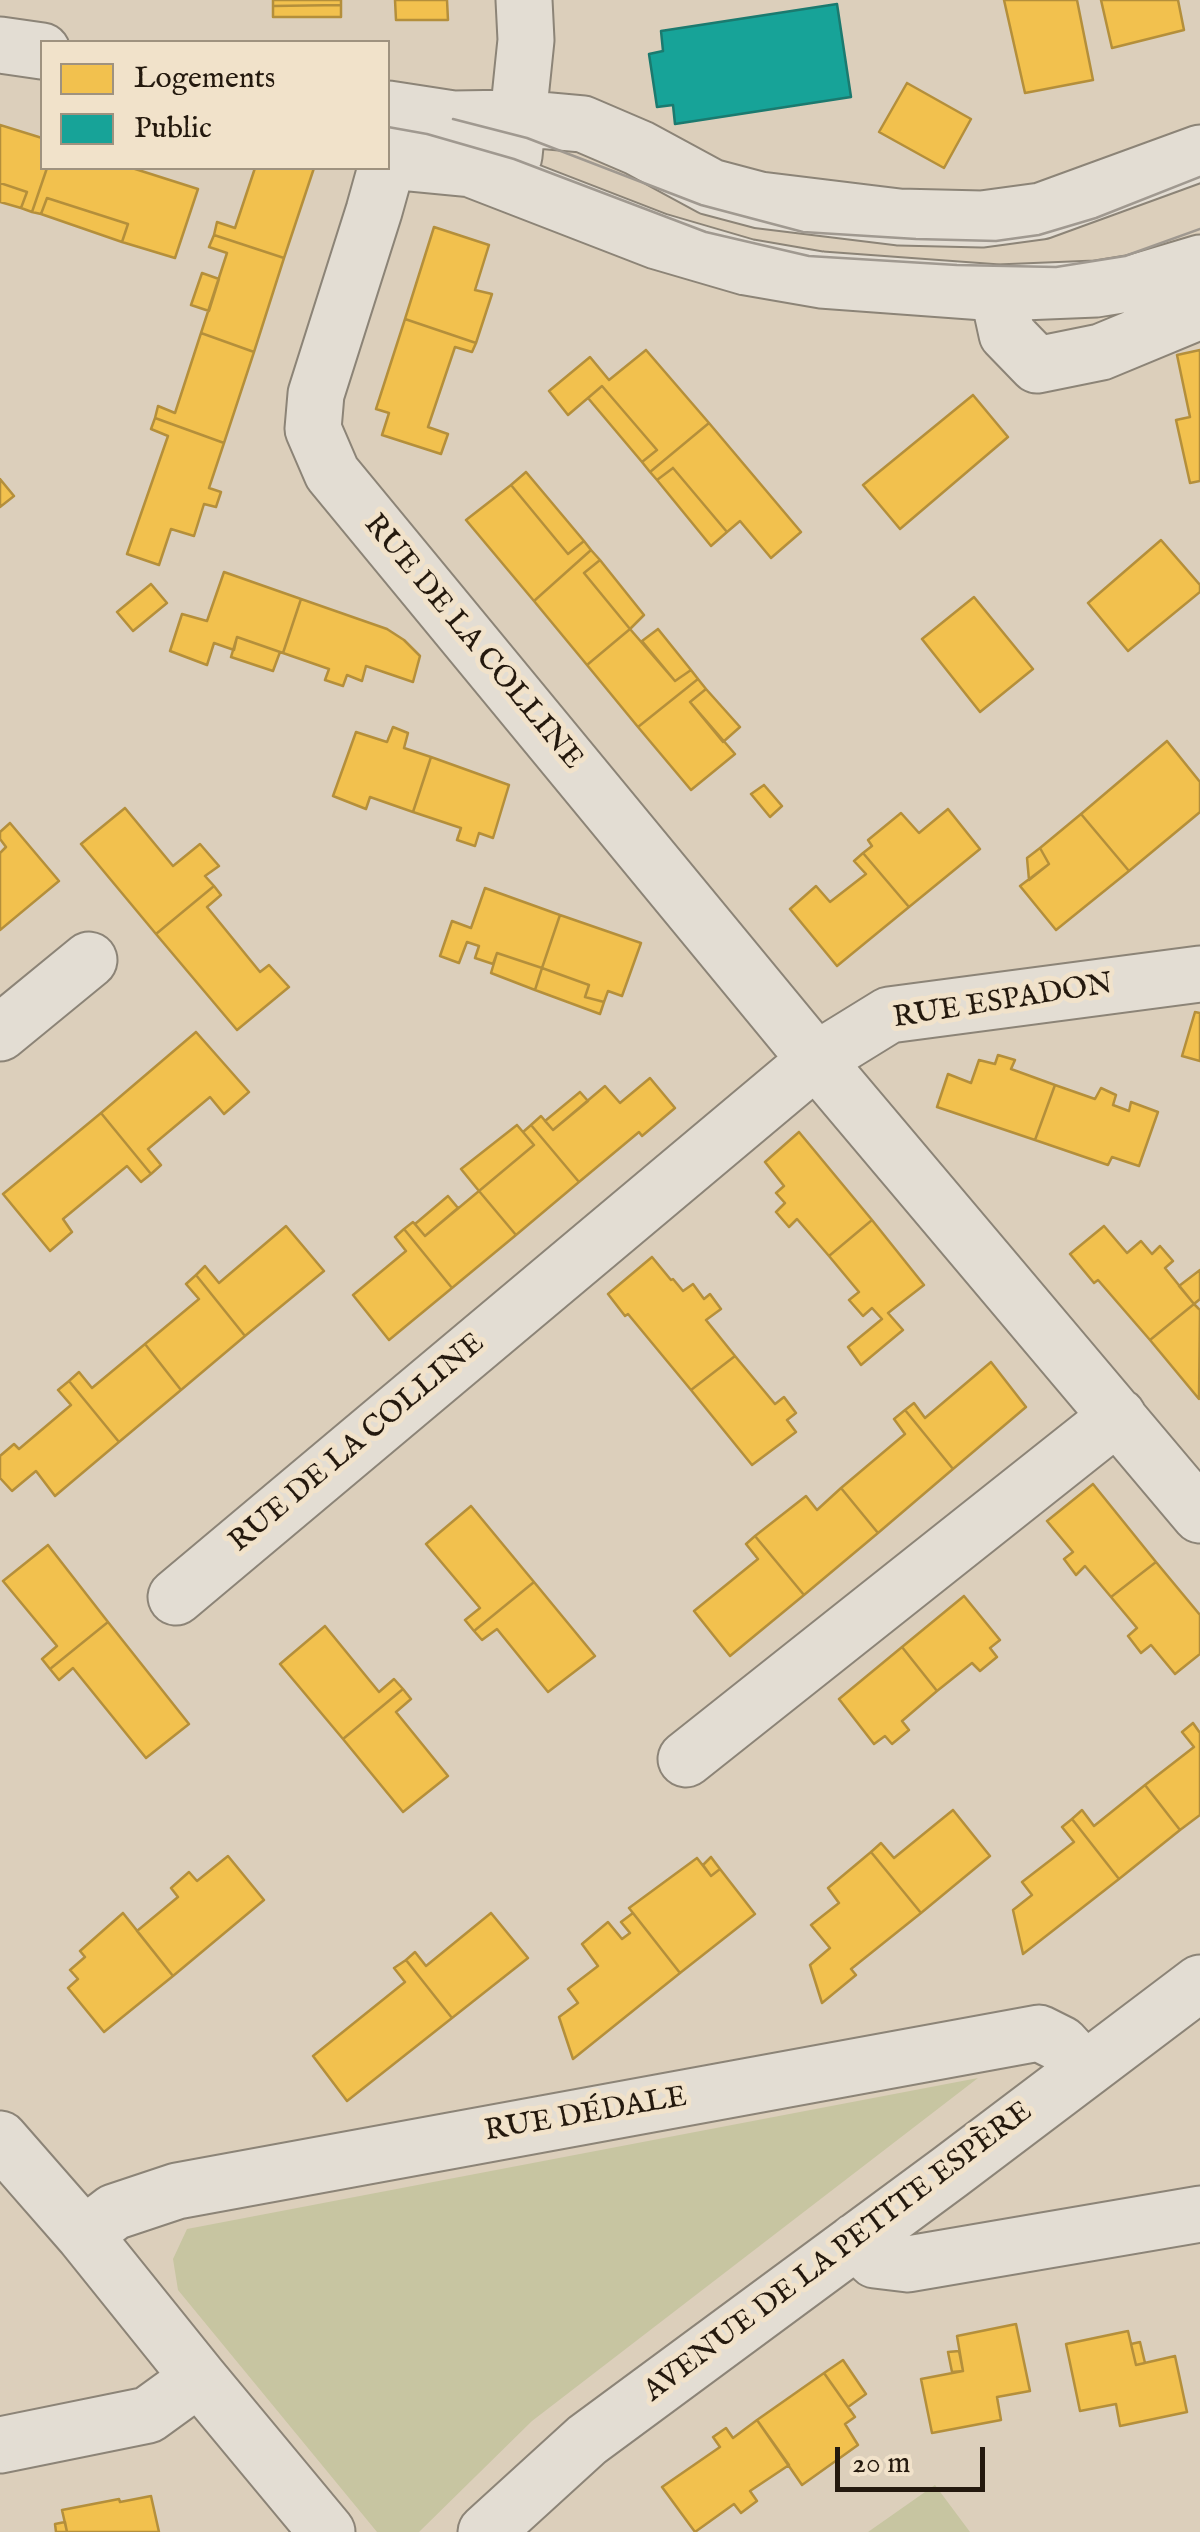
<!DOCTYPE html>
<html>
<head>
<meta charset="utf-8">
<style>
  body { margin:0 }
  #map { position:relative; width:1200px; height:2532px; overflow:hidden; background:#dccfbb; font-family:"IM FELL English",serif }
  canvas { display:block }
  .legend { position:absolute; left:40px; top:40px; width:350px; height:130px; box-sizing:border-box; background:#f1e2ca; border:2px solid #9f927f; margin:0; padding:12px 18px; list-style:none; font-size:30px; color:#24190e }
  .legend li { display:flex; align-items:center; gap:20px; height:50px }
  .legend b { width:50px; border:2px solid #9f927f }
  .scale { position:absolute; left:835px; top:2447px; width:150px; height:45px; box-sizing:border-box; border:5px solid #24190e; border-top:0; padding-left:12px; font-size:30px; line-height:35px; white-space:nowrap; color:#24190e; -webkit-text-stroke:8px #f1e2ca; paint-order:stroke }
</style>
</head>
<body>
<div id="map">
<canvas width="1200" height="2532"></canvas>
<ul class="legend">
<li><b style="height:28px;background:#f2c14e"></b>Logements</li>
<li><b style="height:28px;background:#17a398"></b>Public</li>
</ul>
<div class="scale">20 m</div>
</div>
<script>
const ctx = document.querySelector('canvas').getContext('2d');
ctx.lineJoin = 'round';
function fillPath(path, color) {
  ctx.fillStyle = color;
  ctx.fill(path, 'evenodd');
}
function toPath(rows) {
  const path = new Path2D();
  for (const r of rows) {
    path.moveTo(r[0], r[1]);
    for (let i = 2; i < r.length; i += 2) path.lineTo(r[i], r[i + 1]);
  }
  return path;
}
function trace(path, color, width, dash) {
  ctx.strokeStyle = color;
  ctx.lineWidth = width;
  ctx.lineCap = dash ? 'butt' : 'round';
  ctx.setLineDash(dash || []);
  ctx.stroke(path);
}
function drawText(font, color, halo, rows, align = 'center') {
  ctx.font = font + ' "IM FELL English",serif';
  ctx.lineWidth = 10;
  ctx.setLineDash([]);
  ctx.textBaseline = 'middle';
  ctx.strokeStyle = halo;
  ctx.fillStyle = color;
  for (const [text, x, y, turn = 0] of rows) {
    ctx.save();
    ctx.translate(x, y);
    ctx.rotate((+turn || 0) * Math.PI / 180);
    ctx.textAlign = isNaN(turn) ? turn : align;
    if (halo) ctx.strokeText(text, 0, 0);
    ctx.fillText(text, 0, 0);
    ctx.restore();
  }
}
fillPath(toPath([
  [978,2078,532,2421,419,2532,377,2532,178,2290,173,2259,187,2229],
  [935,2485,970,2532,868,2532]
]), '#c7c5a1');
const homes = toPath([
  [273,0,341,0,341,5,273,6,273,0],
  [395,0,447,0,448,20,396,20,395,0],
  [1004,0,1077,0,1093,80,1025,93,1004,0],
  [1101,0,1178,0,1184,30,1112,48,1101,0],
  [341,5,341,17,273,17,273,6,341,5],
  [907,83,971,119,944,168,879,132,907,83],
  [0,125,42,138,42,168,47,168,32,212,21,208,27,192,0,183,0,125],
  [47,168,132,168,198,189,175,258,122,242,128,224,47,198,41,214,32,212,47,168],
  [255,168,314,168,284,258,214,235,217,222,235,228,255,168],
  [0,183,27,192,21,208,0,202,0,183],
  [47,198,128,224,122,242,41,214,47,198],
  [434,227,489,245,475,290,492,294,476,343,405,319,434,227],
  [214,235,284,258,254,352,201,333,227,253,209,247,214,235],
  [202,273,219,279,209,311,191,305,202,273],
  [405,319,476,343,472,352,455,347,428,427,448,434,441,454,382,435,389,413,376,409,405,319],
  [201,333,254,352,224,443,155,418,158,406,175,413,201,333],
  [646,350,709,423,650,472,642,462,657,450,602,386,568,415,549,391,590,357,609,380,646,350],
  [1200,350,1200,481,1190,483,1176,420,1190,417,1177,355,1200,350],
  [602,386,657,450,642,462,588,398,602,386],
  [973,395,1008,437,900,529,863,485,973,395],
  [155,418,224,443,209,488,221,492,216,507,204,504,194,536,171,529,159,565,127,554,168,436,151,429,155,418],
  [709,423,801,532,771,558,740,521,727,532,673,468,657,480,650,472,709,423],
  [673,468,727,532,711,546,657,480,673,468],
  [526,472,584,541,568,554,511,485,526,472],
  [0,479,14,496,0,507,0,479],
  [511,485,568,554,584,541,591,550,534,601,466,520,511,485],
  [1161,540,1200,585,1200,592,1128,651,1088,603,1161,540],
  [591,550,600,560,584,573,630,629,587,665,534,601,591,550],
  [600,560,644,615,630,629,584,573,600,560],
  [224,572,301,599,283,653,237,637,234,650,214,643,207,665,170,651,182,614,207,621,224,572],
  [151,584,167,603,133,631,117,612,151,584],
  [974,597,1033,669,980,712,922,639,974,597],
  [301,599,387,629,404,640,420,656,413,682,366,666,362,681,347,675,343,686,325,680,329,669,283,653,301,599],
  [630,629,675,681,691,670,698,679,638,727,587,665,630,629],
  [658,629,691,670,675,681,642,641,658,629],
  [237,637,280,652,273,671,231,657,237,637],
  [698,679,706,689,690,702,735,754,691,790,638,727,698,679],
  [706,689,740,727,723,742,690,702,706,689],
  [393,727,408,733,404,748,431,757,413,812,370,797,366,809,333,796,356,732,387,742,393,727],
  [1167,741,1200,782,1200,812,1129,871,1081,814,1167,741],
  [431,757,509,785,493,838,479,833,475,846,457,840,461,828,413,812,431,757],
  [764,785,782,806,770,817,751,794,764,785],
  [125,808,173,866,200,844,219,866,205,876,214,886,156,934,81,844,125,808],
  [948,809,980,849,909,907,863,853,872,846,868,840,901,813,919,833,948,809],
  [1081,814,1129,871,1056,930,1020,886,1049,864,1040,848,1081,814],
  [10,823,59,881,0,930,0,853,6,847,0,839,0,832,10,823],
  [1040,848,1049,864,1029,880,1027,858,1040,848],
  [863,853,909,907,837,966,790,909,816,886,830,902,866,874,854,861,863,853],
  [214,886,221,895,207,907,260,972,269,965,289,987,237,1030,156,934,214,886],
  [485,888,560,915,542,968,497,953,493,964,475,958,479,946,467,942,459,963,440,956,452,921,471,928,485,888],
  [560,915,641,943,622,996,608,991,604,1002,585,997,589,985,542,968,560,915],
  [497,953,542,968,535,990,491,973,497,953],
  [542,968,589,985,585,997,604,1002,600,1014,535,990,542,968],
  [1195,1012,1200,1013,1200,1061,1182,1056,1195,1012],
  [196,1032,249,1092,224,1114,210,1097,148,1149,161,1165,151,1174,101,1113,196,1032],
  [998,1055,1015,1060,1011,1069,1055,1085,1035,1140,937,1107,948,1074,971,1083,979,1060,995,1064,998,1055],
  [650,1078,675,1108,642,1136,639,1132,579,1182,531,1125,541,1116,553,1130,605,1086,620,1103,650,1078],
  [1055,1085,1095,1099,1101,1088,1116,1095,1113,1105,1129,1111,1131,1102,1158,1112,1139,1166,1112,1157,1108,1165,1035,1140,1055,1085],
  [580,1092,588,1101,553,1130,545,1121,580,1092],
  [101,1113,151,1174,141,1182,127,1166,63,1219,72,1232,50,1251,3,1194,101,1113],
  [517,1125,534,1145,479,1191,461,1169,517,1125],
  [531,1125,579,1182,516,1235,479,1191,534,1145,523,1132,531,1125],
  [799,1132,872,1220,829,1256,797,1219,789,1227,776,1212,785,1203,776,1193,784,1186,765,1162,799,1132],
  [479,1191,516,1235,452,1288,404,1229,413,1222,425,1236,479,1191],
  [448,1196,458,1208,425,1236,415,1224,448,1196],
  [872,1220,924,1285,888,1313,903,1330,861,1365,848,1347,882,1319,872,1308,863,1316,849,1300,859,1292,829,1256,872,1220],
  [286,1226,324,1271,245,1336,196,1275,205,1266,219,1283,286,1226],
  [1104,1226,1127,1253,1141,1241,1152,1254,1160,1246,1173,1261,1165,1268,1194,1304,1150,1340,1098,1280,1094,1283,1070,1254,1104,1226],
  [404,1229,452,1288,389,1340,353,1295,406,1251,395,1237,404,1229],
  [652,1257,671,1280,673,1279,683,1291,693,1284,704,1299,710,1294,721,1309,706,1320,735,1356,691,1390,628,1314,625,1316,608,1294,652,1257],
  [1200,1270,1200,1299,1194,1304,1179,1286,1200,1270],
  [196,1275,245,1336,181,1390,145,1344,199,1299,186,1284,196,1275],
  [1194,1304,1200,1310,1199,1399,1150,1340,1194,1304],
  [145,1344,181,1390,119,1442,69,1381,79,1372,92,1388,145,1344],
  [735,1356,775,1404,784,1397,796,1413,787,1420,796,1432,752,1465,691,1390,735,1356],
  [991,1362,1026,1407,953,1469,905,1410,914,1403,925,1418,991,1362],
  [69,1381,119,1442,55,1496,36,1471,12,1491,0,1478,0,1456,14,1444,19,1449,71,1405,58,1390,69,1381],
  [905,1410,953,1469,878,1533,841,1488,905,1434,894,1419,905,1410],
  [1093,1484,1156,1562,1111,1597,1085,1566,1076,1575,1064,1559,1073,1552,1047,1521,1093,1484],
  [841,1488,878,1533,804,1595,755,1536,806,1496,817,1510,841,1488],
  [471,1506,534,1582,474,1631,465,1620,480,1608,426,1544,471,1506],
  [755,1536,804,1595,730,1656,694,1611,758,1559,746,1544,755,1536],
  [48,1545,108,1622,50,1669,42,1659,57,1646,3,1581,48,1545],
  [1156,1562,1200,1615,1200,1654,1175,1674,1151,1645,1141,1653,1128,1636,1137,1628,1111,1597,1156,1562],
  [534,1582,595,1656,548,1692,497,1629,482,1640,474,1631,534,1582],
  [964,1596,1000,1640,990,1648,997,1657,980,1671,972,1663,937,1691,902,1647,964,1596],
  [108,1622,189,1724,146,1758,73,1668,59,1680,50,1669,108,1622],
  [325,1626,379,1692,394,1679,403,1689,343,1739,280,1664,325,1626],
  [902,1647,937,1691,902,1721,909,1730,892,1744,885,1736,874,1744,839,1699,902,1647],
  [403,1689,411,1699,396,1712,448,1776,403,1812,343,1739,403,1689],
  [1193,1723,1200,1733,1200,1815,1180,1830,1145,1785,1194,1747,1182,1732,1193,1723],
  [1145,1785,1180,1830,1119,1879,1072,1819,1082,1810,1094,1826,1145,1785],
  [953,1810,990,1856,921,1913,871,1852,881,1843,894,1858,953,1810],
  [1072,1819,1119,1879,1023,1954,1013,1910,1032,1895,1022,1882,1074,1842,1062,1827,1072,1819],
  [871,1852,921,1913,851,1969,856,1975,822,2003,810,1965,830,1948,811,1925,839,1903,828,1888,871,1852],
  [228,1856,264,1900,173,1976,137,1931,178,1897,171,1888,189,1872,197,1881,228,1856],
  [711,1857,720,1869,711,1876,703,1865,711,1857],
  [697,1858,711,1876,720,1869,755,1914,680,1973,629,1908,697,1858],
  [123,1913,173,1976,104,2032,68,1988,78,1979,70,1970,85,1957,80,1951,123,1913],
  [491,1913,528,1958,452,2018,406,1960,415,1952,426,1966,491,1913],
  [633,1913,680,1973,573,2059,559,2017,578,2003,568,1989,598,1966,582,1944,608,1922,622,1939,630,1933,621,1922,633,1913],
  [406,1960,452,2018,347,2101,313,2056,405,1982,394,1968,406,1960],
  [1016,2324,1030,2391,997,2397,1001,2420,932,2433,921,2379,963,2371,957,2336,1016,2324],
  [1128,2331,1136,2365,1175,2356,1187,2412,1120,2426,1116,2404,1080,2411,1066,2344,1128,2331],
  [1140,2342,1145,2363,1136,2365,1131,2344,1140,2342],
  [959,2351,963,2371,952,2372,948,2352,959,2351],
  [843,2360,866,2394,848,2407,824,2373,843,2360],
  [824,2373,855,2417,845,2424,858,2445,802,2485,757,2420,824,2373],
  [757,2420,789,2465,750,2491,757,2501,741,2513,734,2504,695,2532,662,2487,720,2447,713,2437,726,2428,733,2438,757,2420],
  [151,2496,159,2532,67,2532,62,2510,119,2499,120,2502,151,2496],
  [65,2522,67,2532,56,2532,55,2524,65,2522]
]);
fillPath(homes, '#f2c14e');
trace(homes, '#b48f3b', 2.5);
const public = toPath([
  [837,4,851,97,675,124,673,105,657,107,649,54,663,51,661,31,837,4]
]);
fillPath(public, '#17a398');
trace(public, '#1b7a6f', 2.5);
const minor = toPath([
  [0,45,42,51],
  [388,109,453,119,517,118,583,124,639,148,711,187,760,200,899,217,982,219,1041,211,1200,153],
  [514,156,526,40,524,0],
  [388,161,471,169,657,241,746,267,821,280,998,293,1096,289,1133,283,1200,263],
  [386,168,374,211,316,394,313,429,332,473,816,1060,1200,1515],
  [998,293,1007,334,1037,365,1101,352,1200,311],
  [0,1033,89,960],
  [176,1597,816,1060,889,1015,1200,974],
  [686,1759,1118,1416],
  [0,2139,84,2235,199,2378,327,2532],
  [84,2235,114,2212,177,2191,1039,2033,1061,2044,1085,2070],
  [856,2241,875,2260,908,2264,1200,2214],
  [0,2445,148,2415,199,2378],
  [486,2532,587,2440,950,2172,1200,1983]
]);
trace(minor, '#8c8477', 59);
trace(minor, '#e3ddd3', 55);
trace(toPath([
  [453,119,527,138,701,205,803,232,916,239,996,241,1039,235,1096,218,1200,177],
  [388,127,427,134,514,159,706,232,809,256,957,265,1056,267,1125,256,1200,229]
]), '#a09990', 2.5);
drawText('30px', '#24190e', '#f1e2ca', [
  ["RUE DE LA COLLINE",472,643,50],
  ["RUE ESPADON",1003,1003,-9],
  ["RUE DE LA COLLINE",358,1444,-40],
  ["RUE DÉDALE",586,2116,-10],
  ["AVENUE DE LA PETITE ESPÈRE",839,2253,-37]
]);
</script>
</body>
</html>
